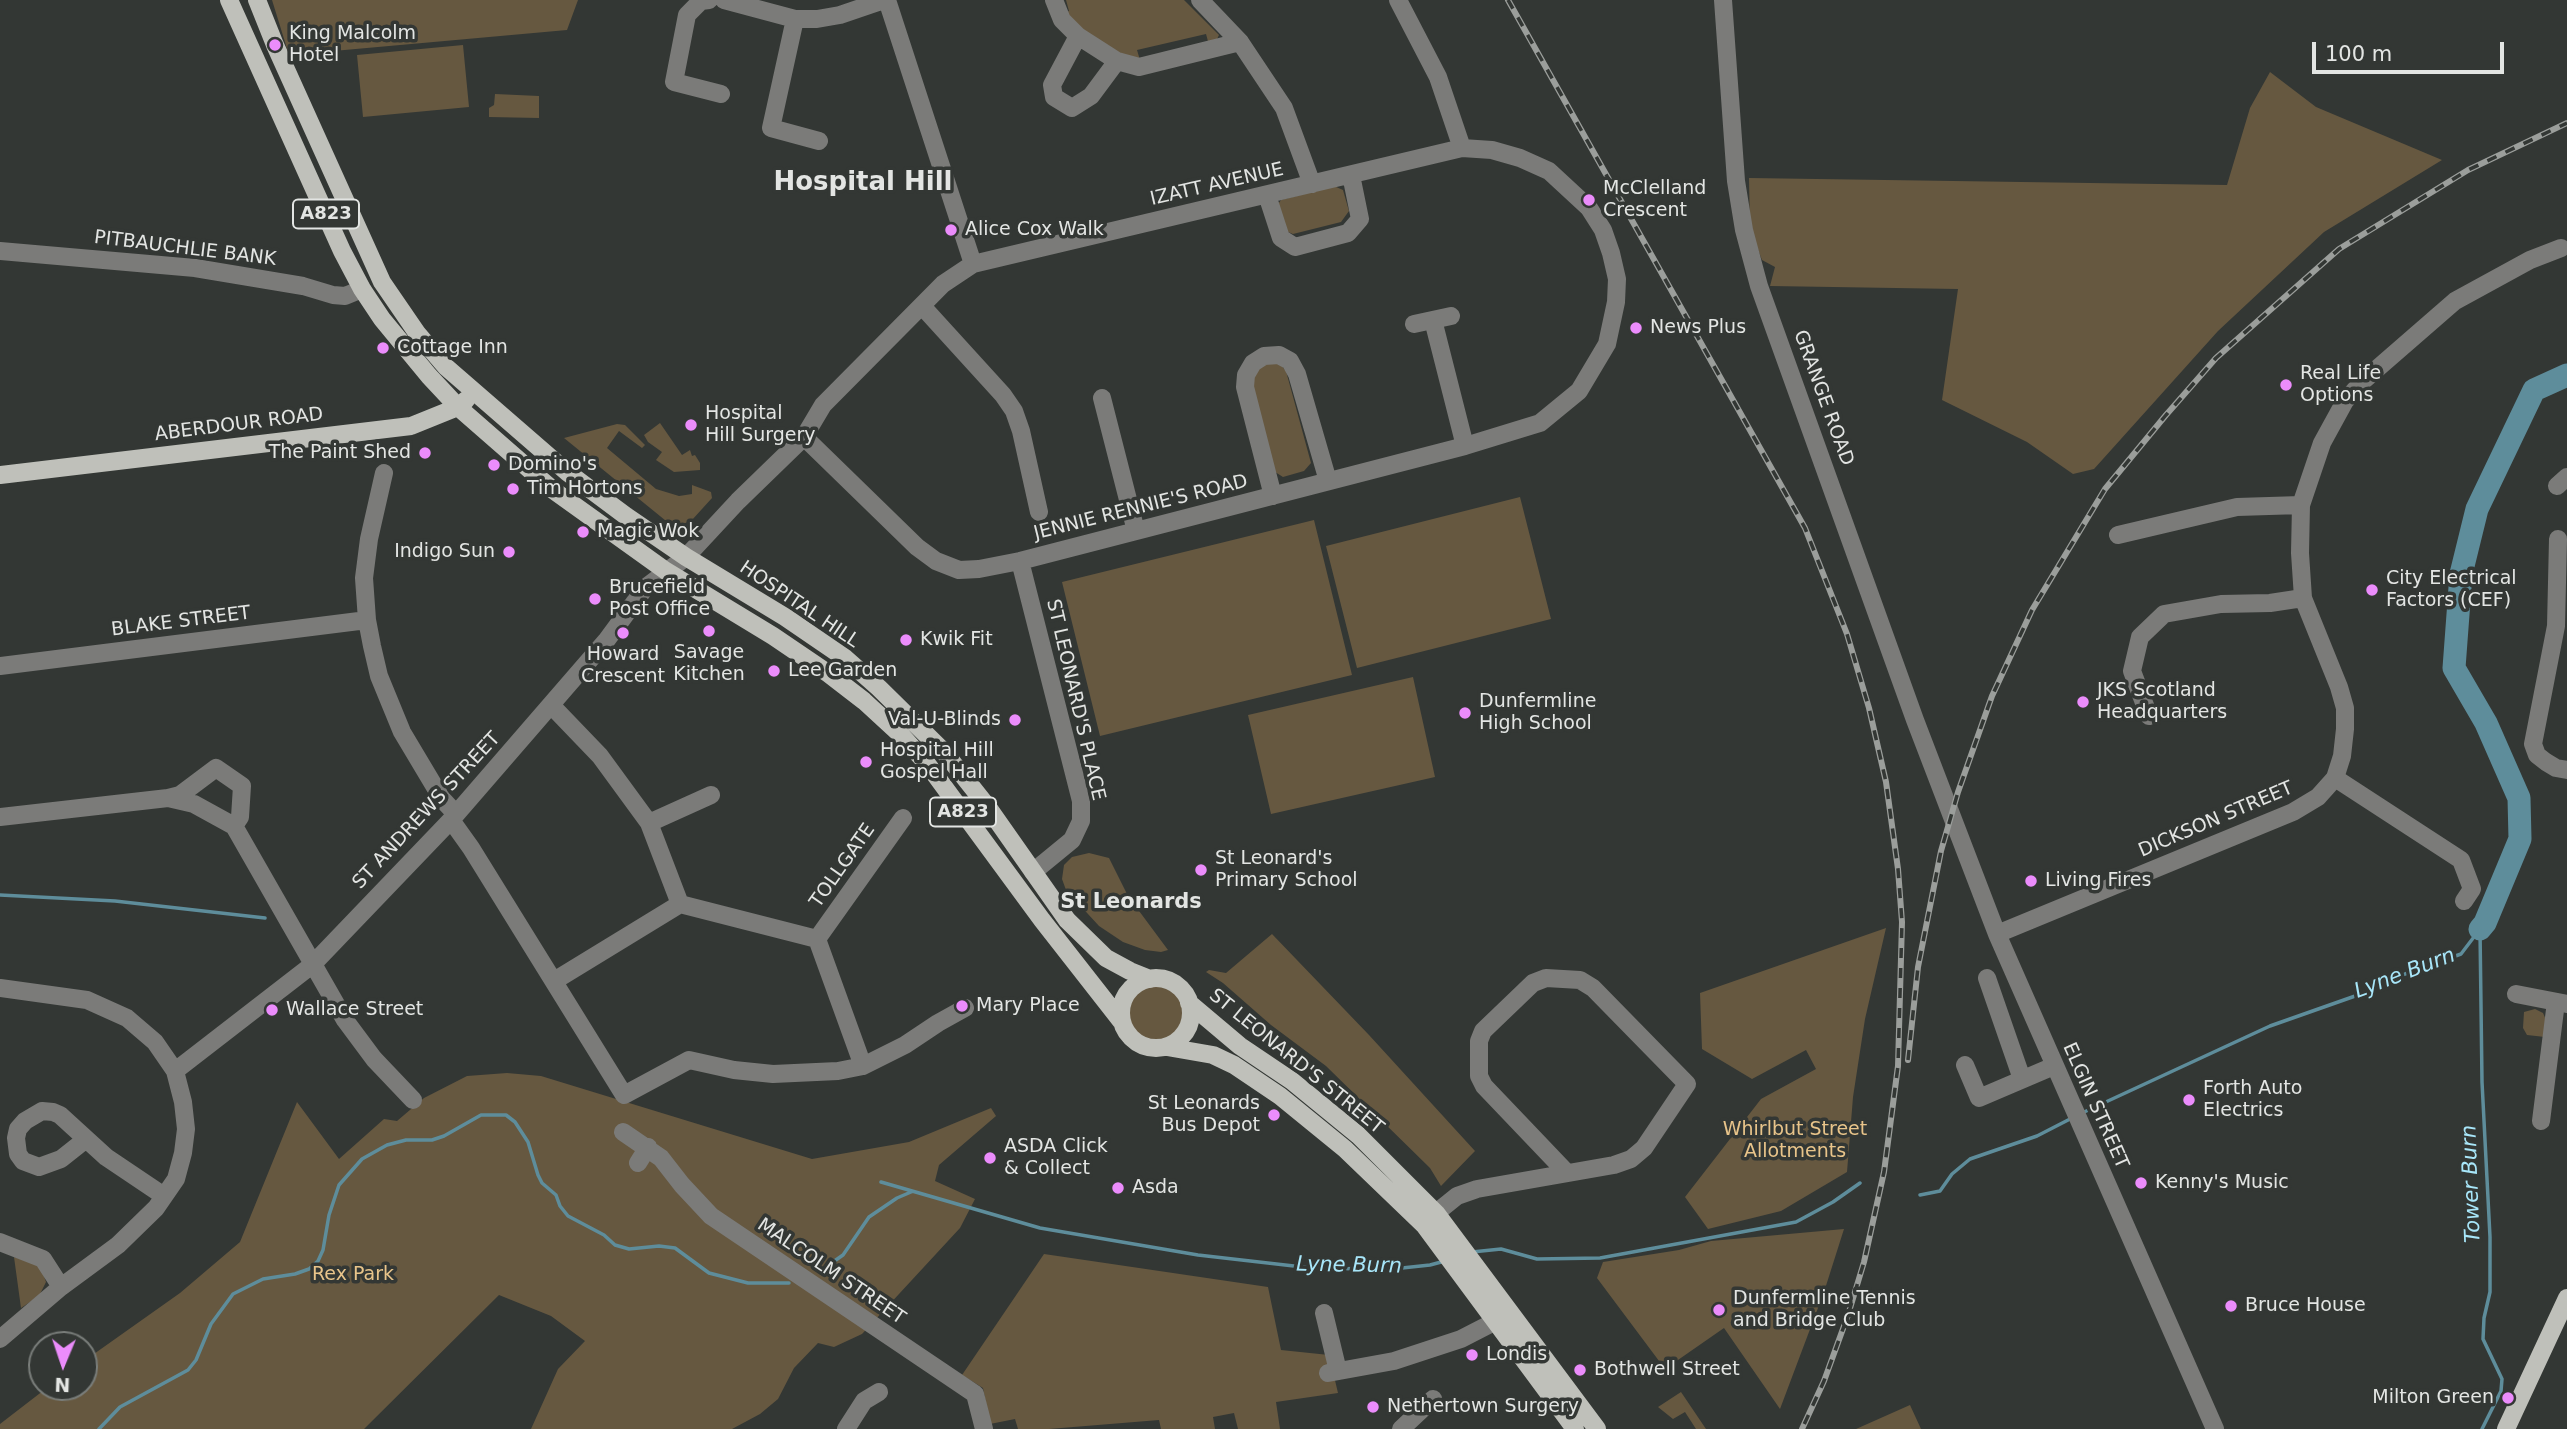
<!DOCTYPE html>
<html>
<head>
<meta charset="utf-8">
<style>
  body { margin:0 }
  #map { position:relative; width:2567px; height:1429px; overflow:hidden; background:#333734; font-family:"DejaVu Sans",sans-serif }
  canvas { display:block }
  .north { position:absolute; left:28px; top:1331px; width:70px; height:70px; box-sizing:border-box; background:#333734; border:2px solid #797d7a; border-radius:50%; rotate:182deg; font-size:19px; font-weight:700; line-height:28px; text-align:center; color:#e3e5e3 }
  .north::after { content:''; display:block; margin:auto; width:24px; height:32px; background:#eb8cfb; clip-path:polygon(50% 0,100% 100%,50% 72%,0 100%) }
  .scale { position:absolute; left:2312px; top:42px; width:192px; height:32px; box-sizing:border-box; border:4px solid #e3e5e3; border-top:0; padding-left:9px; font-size:21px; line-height:24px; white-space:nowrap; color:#e3e5e3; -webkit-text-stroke:5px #333734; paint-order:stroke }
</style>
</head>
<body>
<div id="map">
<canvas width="2567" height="1429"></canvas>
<div class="north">N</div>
<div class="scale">100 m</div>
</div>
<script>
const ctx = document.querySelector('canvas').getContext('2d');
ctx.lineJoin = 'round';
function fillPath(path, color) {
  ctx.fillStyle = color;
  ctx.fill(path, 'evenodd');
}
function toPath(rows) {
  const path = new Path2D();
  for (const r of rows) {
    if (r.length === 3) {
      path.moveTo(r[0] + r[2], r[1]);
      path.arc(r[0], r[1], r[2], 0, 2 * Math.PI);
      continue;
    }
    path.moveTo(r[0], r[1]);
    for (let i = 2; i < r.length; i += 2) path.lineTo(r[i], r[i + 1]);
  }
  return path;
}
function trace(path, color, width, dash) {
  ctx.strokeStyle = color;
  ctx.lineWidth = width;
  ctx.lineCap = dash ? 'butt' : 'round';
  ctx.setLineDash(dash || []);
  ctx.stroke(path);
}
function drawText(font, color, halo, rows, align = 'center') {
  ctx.font = font + ' "DejaVu Sans",sans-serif';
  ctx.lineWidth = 7;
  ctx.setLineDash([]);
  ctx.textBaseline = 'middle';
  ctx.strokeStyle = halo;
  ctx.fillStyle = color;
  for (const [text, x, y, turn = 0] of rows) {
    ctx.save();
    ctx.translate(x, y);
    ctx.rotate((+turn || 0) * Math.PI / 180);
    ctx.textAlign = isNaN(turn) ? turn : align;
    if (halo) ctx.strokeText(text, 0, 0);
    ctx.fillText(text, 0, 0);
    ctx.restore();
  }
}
fillPath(toPath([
  [272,0,578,0,567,30,289,55],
  [1066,0,1184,0,1219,35,1216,41,1209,45,1206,34,1137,50,1140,60,1131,61,1065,20,1062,13,1069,11],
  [463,45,469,107,363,117,357,55],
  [2270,72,2316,107,2442,160,2324,232,2218,331,2094,469,2073,474,2027,442,1942,400,1958,289,1770,286,1775,267,1762,260,1750,229,1749,178,2227,185,2250,108],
  [495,94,539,96,539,118,489,117,489,108,494,105],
  [1334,186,1343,190,1349,211,1341,222,1293,234,1283,230,1276,207,1281,200],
  [1276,359,1286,371,1311,463,1304,471,1283,477,1272,470,1248,378,1255,363],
  [660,423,682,455,690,450,692,456,695,455,700,463,700,470,674,472,656,460,662,452,648,442,644,435],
  [617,424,625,425,645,445,642,448,619,431,607,448,656,489,679,496,692,494,692,485,711,492,712,498,692,520,681,525,671,525,564,438],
  [1520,497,1551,619,1357,668,1326,546],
  [1314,520,1352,675,1100,736,1062,582],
  [1413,677,1435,777,1271,814,1248,715],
  [1089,853,1109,858,1128,896,1168,950,1161,952,1145,950,1123,942,1099,926,1066,890,1062,879,1064,865,1072,857],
  [1886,928,1865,1019,1853,1097,1847,1172,1781,1211,1708,1229,1685,1197,1761,1099,1816,1069,1806,1050,1752,1079,1702,1049,1700,993],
  [1272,934,1369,1035,1475,1151,1441,1186,1430,1168,1326,1066,1271,1025,1223,983,1206,972,1209,970,1226,973],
  [1156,1013,27],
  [2535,1009,2543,1013,2547,1022,2545,1037,2527,1035,2523,1028,2524,1012],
  [507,1073,541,1076,812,1159,909,1142,991,1108,996,1116,939,1165,935,1181,975,1199,960,1228,862,1334,834,1347,818,1343,794,1368,778,1399,760,1414,732,1429,531,1429,558,1369,585,1341,551,1316,499,1295,364,1429,0,1429,0,1424,48,1387,84,1387,84,1361,180,1293,240,1242,297,1102,339,1159,384,1119,397,1121,424,1098,467,1076],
  [1844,1229,1824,1292,1780,1409,1724,1328,1665,1369,1597,1278,1603,1262,1679,1250,1711,1241],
  [1044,1254,1268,1287,1281,1350,1329,1355,1338,1393,1276,1402,1280,1429,1238,1429,1234,1413,1213,1417,1215,1429,1161,1429,1159,1420,1049,1429,1018,1429,1015,1419,990,1424,983,1388,962,1375],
  [14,1257,34,1263,41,1268,46,1282,39,1296,21,1308],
  [1681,1392,1706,1429,1696,1429,1685,1412,1673,1419,1658,1407],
  [1910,1405,1921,1429,1856,1429]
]), '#665840');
trace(toPath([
  [0,895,115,901,265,918],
  [2480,930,2482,1082,2490,1237,2490,1292,2484,1318,2483,1339,2502,1379,2501,1391,2482,1429],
  [2082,1113,2270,1026,2358,995,2405,974,2461,954,2480,929],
  [881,1182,1040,1228,1198,1255,1320,1269,1402,1268,1430,1265,1445,1261],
  [1920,1195,1940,1191,1952,1174,1970,1159,2037,1136,2072,1118],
  [1472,1252,1501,1249,1537,1259,1600,1258,1796,1222,1833,1202,1860,1183],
  [823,1269,843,1255,869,1217,897,1198,911,1192],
  [99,1429,120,1407,188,1370,196,1360,211,1324,233,1294,263,1279,295,1274,309,1269,318,1261,323,1250,329,1215,339,1185,362,1159,387,1145,406,1140,432,1140,444,1136,481,1115,506,1115,515,1122,528,1142,538,1175,542,1183,556,1195,560,1206,568,1216,604,1235,615,1245,629,1249,659,1246,675,1248,709,1273,748,1283,789,1283]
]), '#5e8d9b', 3.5);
trace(toPath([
  [2480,929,2485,923,2520,839,2519,798,2486,723,2454,668,2461,574,2477,509,2534,390,2567,375]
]), '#5e8d9b', 23);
trace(toPath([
  [709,0,701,1,687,15,674,82,721,94],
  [724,0,795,19,817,19,840,15,884,0],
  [887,0,973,264],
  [1054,0,1062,20,1078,36,1117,61,1139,67,1240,42],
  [1200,0,1240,42,1284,108,1312,184],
  [1398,0,1438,77,1462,148],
  [1723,0,1736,181,1744,230,1759,286,1915,720,1997,934,2215,1429],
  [795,19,771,128,819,141],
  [1078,36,1052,85,1054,97,1072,108,1091,96,1117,61],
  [1267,195,1281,238,1295,247,1348,233,1360,219,1351,175],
  [0,251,195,268,303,286,333,295,345,296,362,289],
  [922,306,1003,395,1014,411,1021,431,1039,512],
  [1433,320,1465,446],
  [1414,324,1451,316],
  [1102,398,1136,531],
  [384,473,369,539,364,578,367,620,372,646,379,676,402,732,442,799,456,814],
  [2557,486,2567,477],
  [1273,496,1245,387,1246,375,1253,363,1264,356,1279,355,1290,361,1297,374,1328,481],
  [2118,535,2237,507,2301,505],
  [2558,539,2556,626,2533,744,2537,755,2546,762,2556,768,2567,770],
  [1020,561,1081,801,1081,821,1072,840,1033,872],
  [0,666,367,620],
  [551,705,600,756,649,823,680,904],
  [2149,716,2132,671,2140,637,2164,614,2221,604,2270,603,2303,598],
  [2335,778,2461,860,2472,889,2464,901],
  [168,798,180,795,216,768,242,786,240,817,234,826],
  [0,817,168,798,194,804,234,826,345,1020,374,1059,413,1100],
  [451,820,471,848,624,1095,689,1060,734,1070,773,1074,838,1071,863,1066,905,1045,938,1023,965,1008],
  [649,823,711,795],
  [1997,934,2293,812,2318,797,2335,778,2342,756,2345,729,2345,708,2339,687,2303,598,2300,553,2301,505,2322,443,2345,401,2363,381,2455,301,2530,260,2561,248],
  [817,939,903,818],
  [1987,978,2022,1079],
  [554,981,680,904,817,939,863,1066],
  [0,988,87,1000,127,1018,155,1042,175,1071,183,1102,186,1129,183,1153,176,1179,156,1208,118,1245,61,1287,0,1339],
  [2516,994,2567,1004],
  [1965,1065,1979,1098,2054,1066],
  [175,1071,312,965,451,820,606,641,645,588,686,557,738,501,804,437,823,405,943,284,973,264,1462,148,1492,150,1520,158,1549,171,1589,208,1603,230,1611,253,1617,279,1616,302,1607,344,1579,391,1540,423,1465,446,1020,561,979,569,959,570,936,561,917,547,804,437],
  [2541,1121,2556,1002],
  [623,1132,661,1158,682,1185,711,1216,975,1394,984,1429],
  [85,1140,61,1159,39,1167,23,1161,18,1154,16,1138,18,1129,25,1121,42,1111,53,1112,60,1115,106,1157,164,1196],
  [638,1163,648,1147],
  [1436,1213,1457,1196,1477,1189,1614,1165,1631,1159,1644,1148,1687,1084,1593,988,1580,980,1546,978,1533,983,1483,1031,1479,1041,1479,1076,1484,1086,1567,1173],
  [0,1242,43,1259,61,1287],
  [1324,1313,1338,1371],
  [1328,1373,1394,1361,1461,1339,1496,1321],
  [846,1429,864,1401,879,1392],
  [1401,1429,1433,1399]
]), '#7b7b79', 18);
trace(toPath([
  [229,0,342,251,362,289,382,319,429,376,458,407,553,490,666,571,773,636,829,674,864,701,902,736,928,765,1042,920,1121,1021],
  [257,0,275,45,382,282,417,333,446,367,567,472,626,516,686,557,785,617,845,658,879,688,945,753,987,806,1067,920,1106,958,1130,971,1150,979],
  [0,475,411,426,458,407,466,400],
  [1156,1013,35],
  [1189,1003,1240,1046,1292,1081,1358,1135,1436,1213,1597,1429],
  [1167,1047,1213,1055,1234,1065,1280,1096,1345,1149,1424,1225,1575,1429],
  [2506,1429,2567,1298]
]), '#bfc0ba', 18);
const rail = toPath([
  [1508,0,1805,528,1847,634,1869,708,1886,782,1898,869,1902,922,1898,1066,1884,1172,1864,1262,1848,1315,1824,1381,1802,1429],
  [1908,1060,1918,967,1941,851,1958,792,1992,696,2032,610,2105,489,2166,415,2216,358,2339,249,2468,170,2567,123]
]);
trace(rail, '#9b9e9b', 6);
trace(rail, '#333734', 3.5, [10]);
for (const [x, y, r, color] of [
  [275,45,7,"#eb8cfb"],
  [1589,200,7,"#eb8cfb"],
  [951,230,7,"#eb8cfb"],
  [1636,328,7,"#eb8cfb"],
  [383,348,7,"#eb8cfb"],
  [2286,385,7,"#eb8cfb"],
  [691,425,7,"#eb8cfb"],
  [425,453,7,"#eb8cfb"],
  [494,465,7,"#eb8cfb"],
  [513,489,7,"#eb8cfb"],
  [583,532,7,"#eb8cfb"],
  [509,552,7,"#eb8cfb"],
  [2372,590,7,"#eb8cfb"],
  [595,599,7,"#eb8cfb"],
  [709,631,7,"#eb8cfb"],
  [623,633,7,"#eb8cfb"],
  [906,640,7,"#eb8cfb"],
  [774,671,7,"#eb8cfb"],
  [2083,702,7,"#eb8cfb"],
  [1465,713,7,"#eb8cfb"],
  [1015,720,7,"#eb8cfb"],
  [866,762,7,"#eb8cfb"],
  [1201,870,7,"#eb8cfb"],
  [2031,881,7,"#eb8cfb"],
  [962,1006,7,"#eb8cfb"],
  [272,1010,7,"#eb8cfb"],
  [2189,1100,7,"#eb8cfb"],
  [1274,1115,7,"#eb8cfb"],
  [990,1158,7,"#eb8cfb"],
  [2141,1183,7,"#eb8cfb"],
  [1118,1188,7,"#eb8cfb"],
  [2231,1306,7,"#eb8cfb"],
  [1719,1310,7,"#eb8cfb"],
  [1472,1355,7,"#eb8cfb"],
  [1580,1370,7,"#eb8cfb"],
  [2508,1398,7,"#eb8cfb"],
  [1373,1407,7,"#eb8cfb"]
]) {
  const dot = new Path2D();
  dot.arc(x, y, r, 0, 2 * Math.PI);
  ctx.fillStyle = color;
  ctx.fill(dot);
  trace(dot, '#333734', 2.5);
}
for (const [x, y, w] of [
  [326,214,66],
  [963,812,66]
]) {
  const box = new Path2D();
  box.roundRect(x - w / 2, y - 14.5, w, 29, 5);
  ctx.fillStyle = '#333734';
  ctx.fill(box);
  trace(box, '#e3e5e3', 2);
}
drawText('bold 18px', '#e3e5e3', null, [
  ["A823",326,214],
  ["A823",963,812]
]);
drawText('19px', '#e3e5e3', '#333734', [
  ["King Malcolm",289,34],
  ["Hotel",289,56],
  ["McClelland",1603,189],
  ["Crescent",1603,211],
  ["Alice Cox Walk",965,230],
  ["News Plus",1650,328],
  ["Cottage Inn",397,348],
  ["Real Life",2300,374],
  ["Options",2300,396],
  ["Hospital",705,414],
  ["Hill Surgery",705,436],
  ["The Paint Shed",411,453,"right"],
  ["Domino's",508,465],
  ["Tim Hortons",527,489],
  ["Magic Wok",597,532],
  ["Indigo Sun",495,552,"right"],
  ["City Electrical",2386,579],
  ["Factors (CEF)",2386,601],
  ["Brucefield",609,588],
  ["Post Office",609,610],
  ["Kwik Fit",920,640],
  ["Savage",709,653,"center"],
  ["Kitchen",709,675,"center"],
  ["Howard",623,655,"center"],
  ["Crescent",623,677,"center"],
  ["Lee Garden",788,671],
  ["JKS Scotland",2097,691],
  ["Headquarters",2097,713],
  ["Dunfermline",1479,702],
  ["High School",1479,724],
  ["Val-U-Blinds",1001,720,"right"],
  ["Hospital Hill",880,751],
  ["Gospel Hall",880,773],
  ["St Leonard's",1215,859],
  ["Primary School",1215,881],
  ["Living Fires",2045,881],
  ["Mary Place",976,1006],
  ["Wallace Street",286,1010],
  ["Forth Auto",2203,1089],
  ["Electrics",2203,1111],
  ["St Leonards",1260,1104,"right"],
  ["Bus Depot",1260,1126,"right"],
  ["ASDA Click",1004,1147],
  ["& Collect",1004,1169],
  ["Kenny's Music",2155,1183],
  ["Asda",1132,1188],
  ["Dunfermline Tennis",1733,1299],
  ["and Bridge Club",1733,1321],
  ["Bruce House",2245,1306],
  ["Londis",1486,1355],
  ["Bothwell Street",1594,1370],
  ["Milton Green",2494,1398,"right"],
  ["Nethertown Surgery",1387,1407]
], 'left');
drawText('19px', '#e3e5e3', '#333734', [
  ["IZATT AVENUE",1217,185,-13],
  ["PITBAUCHLIE BANK",185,249,7],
  ["GRANGE ROAD",1823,398,70],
  ["ABERDOUR ROAD",239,425,-7],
  ["JENNIE RENNIE'S ROAD",1141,508,-14],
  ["HOSPITAL HILL",799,605,34],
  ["BLAKE STREET",181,622,-7],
  ["ST LEONARD'S PLACE",1075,700,77],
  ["ST ANDREWS STREET",427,811,-47],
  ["DICKSON STREET",2216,820,-23],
  ["TOLLGATE",843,866,-55],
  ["ST LEONARD'S STREET",1296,1062,39],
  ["ELGIN STREET",2095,1106,66],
  ["MALCOLM STREET",831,1272,34]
]);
drawText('19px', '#e8c48a', '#333734', [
  ["Whirlbut Street",1795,1130],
  ["Allotments",1795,1152],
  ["Rex Park",353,1275]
]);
drawText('bold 21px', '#e3e5e3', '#333734', [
  ["St Leonards",1131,903]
]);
drawText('italic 21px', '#a8e6f9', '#333734', [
  ["Lyne Burn",2405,974,-21],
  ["Tower Burn",2472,1184,-92],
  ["Lyne Burn",1349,1266,1]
]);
drawText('bold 26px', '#e3e5e3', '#333734', [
  ["Hospital Hill",863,183]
]);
</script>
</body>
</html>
